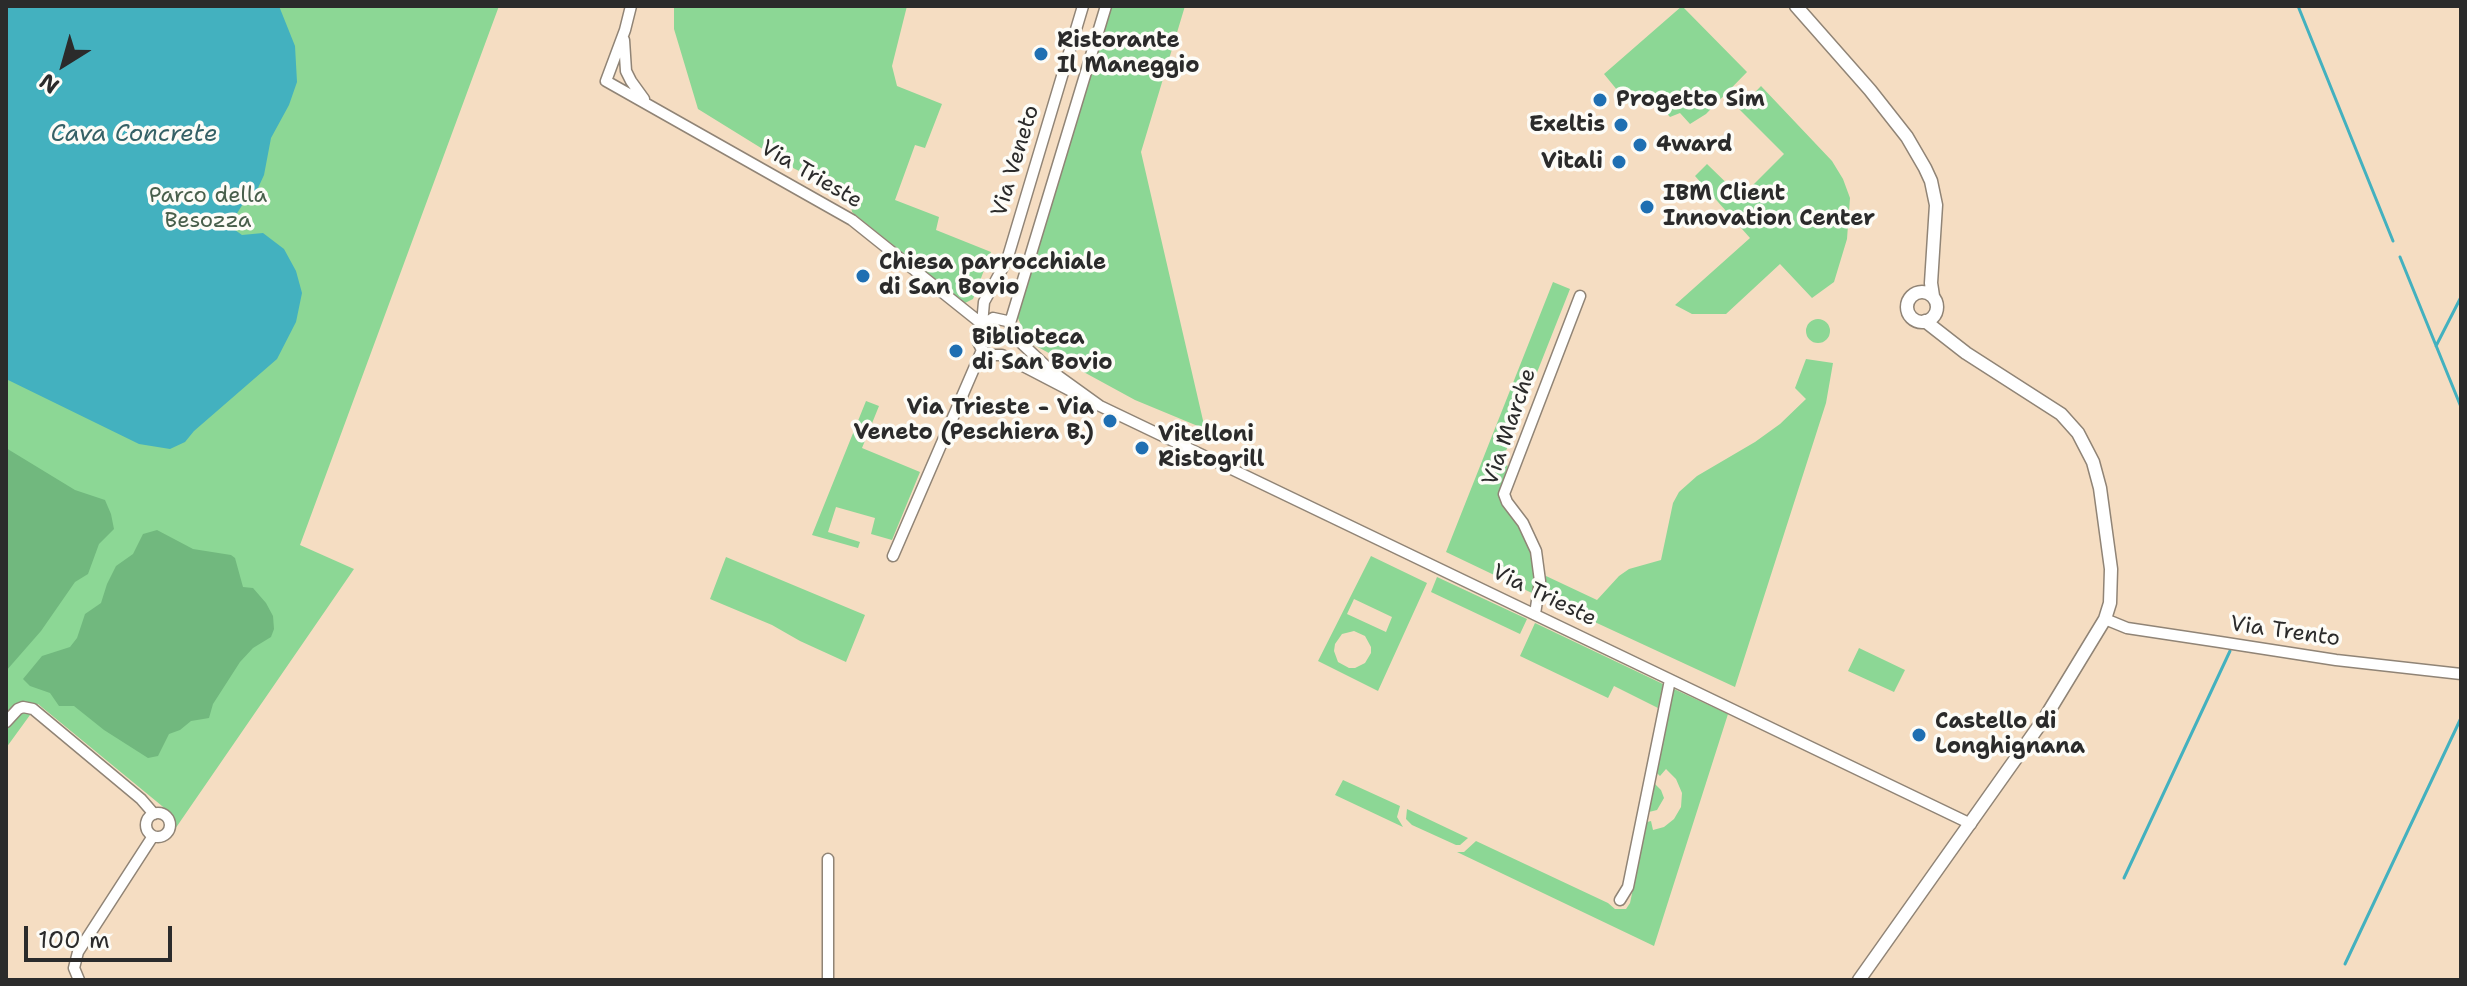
<!DOCTYPE html>
<html>
<head>
<meta charset="utf-8">
<style>
  body { margin:0 }
  #map { position:relative; width:2467px; height:986px; overflow:hidden; background:#f5ddc2; font-family:"Shantell Sans",sans-serif }
  canvas { display:block }
  .frame { position:absolute; inset:0; border:8px solid #2b2b2b; pointer-events:none }
  .north { position:absolute; left:24px; top:24px; width:80px; height:80px; -webkit-text-stroke:6px #fdfcf7; paint-order:stroke; rotate:217deg; font-size:22px; font-weight:700; line-height:32px; text-align:center; color:#2b2b2b }
  .north::after { content:''; display:block; margin:auto; width:28px; height:36px; background:#2b2b2b; clip-path:polygon(50% 0,100% 100%,50% 72%,0 100%) }
  .scale { position:absolute; left:24px; top:926px; width:148px; height:36px; box-sizing:border-box; border:4px solid #2b2b2b; border-top:0; padding-left:10px; font-size:24px; line-height:28px; white-space:nowrap; color:#2b2b2b; -webkit-text-stroke:6px #fdfcf7; paint-order:stroke }
</style>
</head>
<body>
<div id="map">
<canvas width="2467" height="986"></canvas>
<div class="frame"></div>
<div class="north">N</div>
<div class="scale">100 m</div>
</div>
<script>
const ctx = document.querySelector('canvas').getContext('2d');
ctx.lineJoin = 'round';
function fillPath(path, color) {
  ctx.fillStyle = color;
  ctx.fill(path, 'evenodd');
}
function toPath(rows) {
  const path = new Path2D();
  for (const r of rows) {
    if (r.length === 3) {
      path.moveTo(r[0] + r[2], r[1]);
      path.arc(r[0], r[1], r[2], 0, 2 * Math.PI);
      continue;
    }
    path.moveTo(r[0], r[1]);
    for (let i = 2; i < r.length; i += 2) path.lineTo(r[i], r[i + 1]);
  }
  return path;
}
function trace(path, color, width, dash) {
  ctx.strokeStyle = color;
  ctx.lineWidth = width;
  ctx.lineCap = dash ? 'butt' : 'round';
  ctx.setLineDash(dash || []);
  ctx.stroke(path);
}
function drawText(font, color, halo, rows, align = 'center') {
  ctx.font = font + ' "Shantell Sans",sans-serif';
  ctx.lineWidth = 7;
  ctx.setLineDash([]);
  ctx.textBaseline = 'middle';
  ctx.strokeStyle = halo;
  ctx.fillStyle = color;
  for (const [text, x, y, turn = 0] of rows) {
    ctx.save();
    ctx.translate(x, y);
    ctx.rotate((+turn || 0) * Math.PI / 180);
    ctx.textAlign = isNaN(turn) ? turn : align;
    if (halo) ctx.strokeText(text, 0, 0);
    ctx.fillText(text, 0, 0);
    ctx.restore();
  }
}
fillPath(toPath([
  [6,6,499,6,300,545,354,569,173,832,174,819,162,806,38,704,6,748],
  [674,6,907,6,892,66,897,86,942,104,925,148,915,145,895,200,939,217,936,230,991,252,973,299,965,303,852,212,849,194,795,169,698,109,674,29],
  [1112,6,1185,6,1141,152,1205,429,1135,400,1036,346,1027,339,1017,316],
  [1682,6,1747,72,1706,114,1690,124,1680,113,1670,117,1648,92,1631,107,1604,74],
  [1761,86,1832,161,1843,179,1850,198,1847,239,1834,282,1812,298,1780,264,1726,314,1692,314,1675,305,1750,238,1695,176,1707,164,1741,197,1784,154,1739,109],
  [1553,282,1570,289,1502,461,1508,466,1498,495,1502,504,1513,517,1527,541,1532,555,1535,578,1534,594,1446,552],
  [1818,331,12],
  [1806,359,1833,363,1826,403,1735,687,1545,599,1546,576,1597,600,1619,576,1629,569,1661,560,1673,503,1679,492,1697,476,1755,442,1780,424,1806,399,1795,388],
  [866,401,879,406,862,448,920,472,892,540,871,534,875,518,836,507,828,532,860,542,858,548,812,535],
  [1371,556,1427,583,1378,691,1318,661],
  [1354,599,1392,617,1386,632,1347,614],
  [1354,631,1365,636,1371,647,1371,653,1365,663,1355,668,1349,668,1338,662,1334,651,1335,644,1342,634],
  [726,557,865,615,846,662,800,641,772,625,710,599],
  [1437,577,1527,619,1520,634,1431,592],
  [1535,623,1663,684,1658,708,1614,686,1608,698,1520,656],
  [1859,648,1905,670,1894,692,1848,671],
  [1674,689,1728,714,1654,946,1457,852,1464,852,1476,841,1608,903,1615,909,1626,909,1630,903,1647,822,1651,821,1653,830,1664,827,1674,819,1681,807,1682,793,1676,779,1666,769,1660,776,1657,773],
  [1343,780,1400,806,1397,817,1403,827,1335,795],
  [1655,784,1661,790,1664,798,1657,810,1649,812],
  [1407,809,1468,838,1460,845,1456,845,1412,825,1406,819]
]), '#8cd795');
fillPath(toPath([
  [6,448,75,490,105,500,111,514,114,529,99,544,88,574,75,582,41,631,6,671],
  [157,530,193,549,231,555,235,558,243,587,253,588,266,603,273,616,274,629,271,637,253,648,240,662,213,704,209,718,191,721,180,730,169,734,158,756,148,758,104,730,74,706,59,706,50,693,30,686,23,679,42,656,70,647,77,638,85,614,101,603,107,584,116,566,133,554,143,534]
]), '#71b87e');
fillPath(toPath([
  [6,6,279,6,295,46,297,82,289,105,271,138,264,175,258,188,246,199,236,215,235,230,242,235,263,233,284,249,296,271,302,293,296,322,277,359,194,431,185,442,170,449,139,444,6,379]
]), '#43b1bf');
trace(toPath([
  [2298,6,2393,241],
  [2400,257,2461,407],
  [2436,346,2461,297],
  [2124,878,2230,651],
  [2345,964,2461,718]
]), '#43b1bf', 3);
const minor = toPath([
  [631,6,625,30,606,81,852,220,982,324],
  [624,40,626,71,631,81,644,99],
  [1010,323,1106,6],
  [982,324,984,302,1007,260,1083,6],
  [1100,406,1050,370,1016,338,1013,328,1007,321,993,318,980,327,978,342,982,350,990,355,1002,355,1100,406,1146,428,1971,824],
  [893,556,982,350],
  [1535,614,1540,581,1536,551,1523,523,1507,502,1504,494,1580,296],
  [2105,619,2127,628,2220,642,2336,660,2461,674],
  [6,722,18,709,23,707,33,709,141,799,154,814],
  [158,825,12],
  [828,859,828,980],
  [1620,900,1628,887,1670,680],
  [79,980,74,968,78,952,153,836]
]);
const tertiary = toPath([
  [1796,6,1870,90,1907,137,1925,168,1931,181,1936,205,1931,283,1933,296],
  [1922,307,15],
  [1859,980,2046,716,2105,619,2110,603,2111,569,2100,488,2093,462,2078,433,2061,414,1966,353,1925,321]
]);
trace(minor, '#908476', 13);
trace(tertiary, '#908476', 15);
trace(minor, '#fff', 10);
trace(tertiary, '#fff', 12);
for (const [x, y, r, color] of [
  [1041,54,8,"#1f6fb2"],
  [1600,100,8,"#1f6fb2"],
  [1621,125,8,"#1f6fb2"],
  [1640,145,8,"#1f6fb2"],
  [1619,162,8,"#1f6fb2"],
  [1647,207,8,"#1f6fb2"],
  [863,276,8,"#1f6fb2"],
  [956,351,8,"#1f6fb2"],
  [1110,421,8,"#1f6fb2"],
  [1142,448,8,"#1f6fb2"],
  [1919,735,8,"#1f6fb2"]
]) {
  const dot = new Path2D();
  dot.arc(x, y, r, 0, 2 * Math.PI);
  ctx.fillStyle = color;
  ctx.fill(dot);
  trace(dot, '#fdfcf7', 3);
}
drawText('bold 22px', '#2b2b2b', '#fdfcf7', [
  ["Ristorante",1057,41],
  ["Il Maneggio",1057,66],
  ["Progetto Sim",1616,100],
  ["Exeltis",1605,125,"right"],
  ["4ward",1656,145],
  ["Vitali",1603,162,"right"],
  ["IBM Client",1663,194],
  ["Innovation Center",1663,219],
  ["Chiesa parrocchiale",879,263],
  ["di San Bovio",879,288],
  ["Biblioteca",972,338],
  ["di San Bovio",972,363],
  ["Via Trieste - Via",1094,408,"right"],
  ["Veneto (Peschiera B.)",1094,433,"right"],
  ["Vitelloni",1158,435],
  ["Ristogrill",1158,460],
  ["Castello di",1935,722],
  ["Longhignana",1935,747]
], 'left');
drawText('22px', '#2b2b2b', '#fdfcf7', [
  ["Via Veneto",1016,161,-73],
  ["Via Trieste",811,175,30],
  ["Via Marche",1510,427,-71],
  ["Via Trieste",1544,596,26],
  ["Via Trento",2285,632,8]
]);
drawText('22px', '#485f4b', '#fdfcf7', [
  ["Parco della",208,196],
  ["Besozza",208,221]
]);
drawText('italic 24px', '#356166', '#fdfcf7', [
  ["Cava Concrete",134,135]
]);
</script>
</body>
</html>
